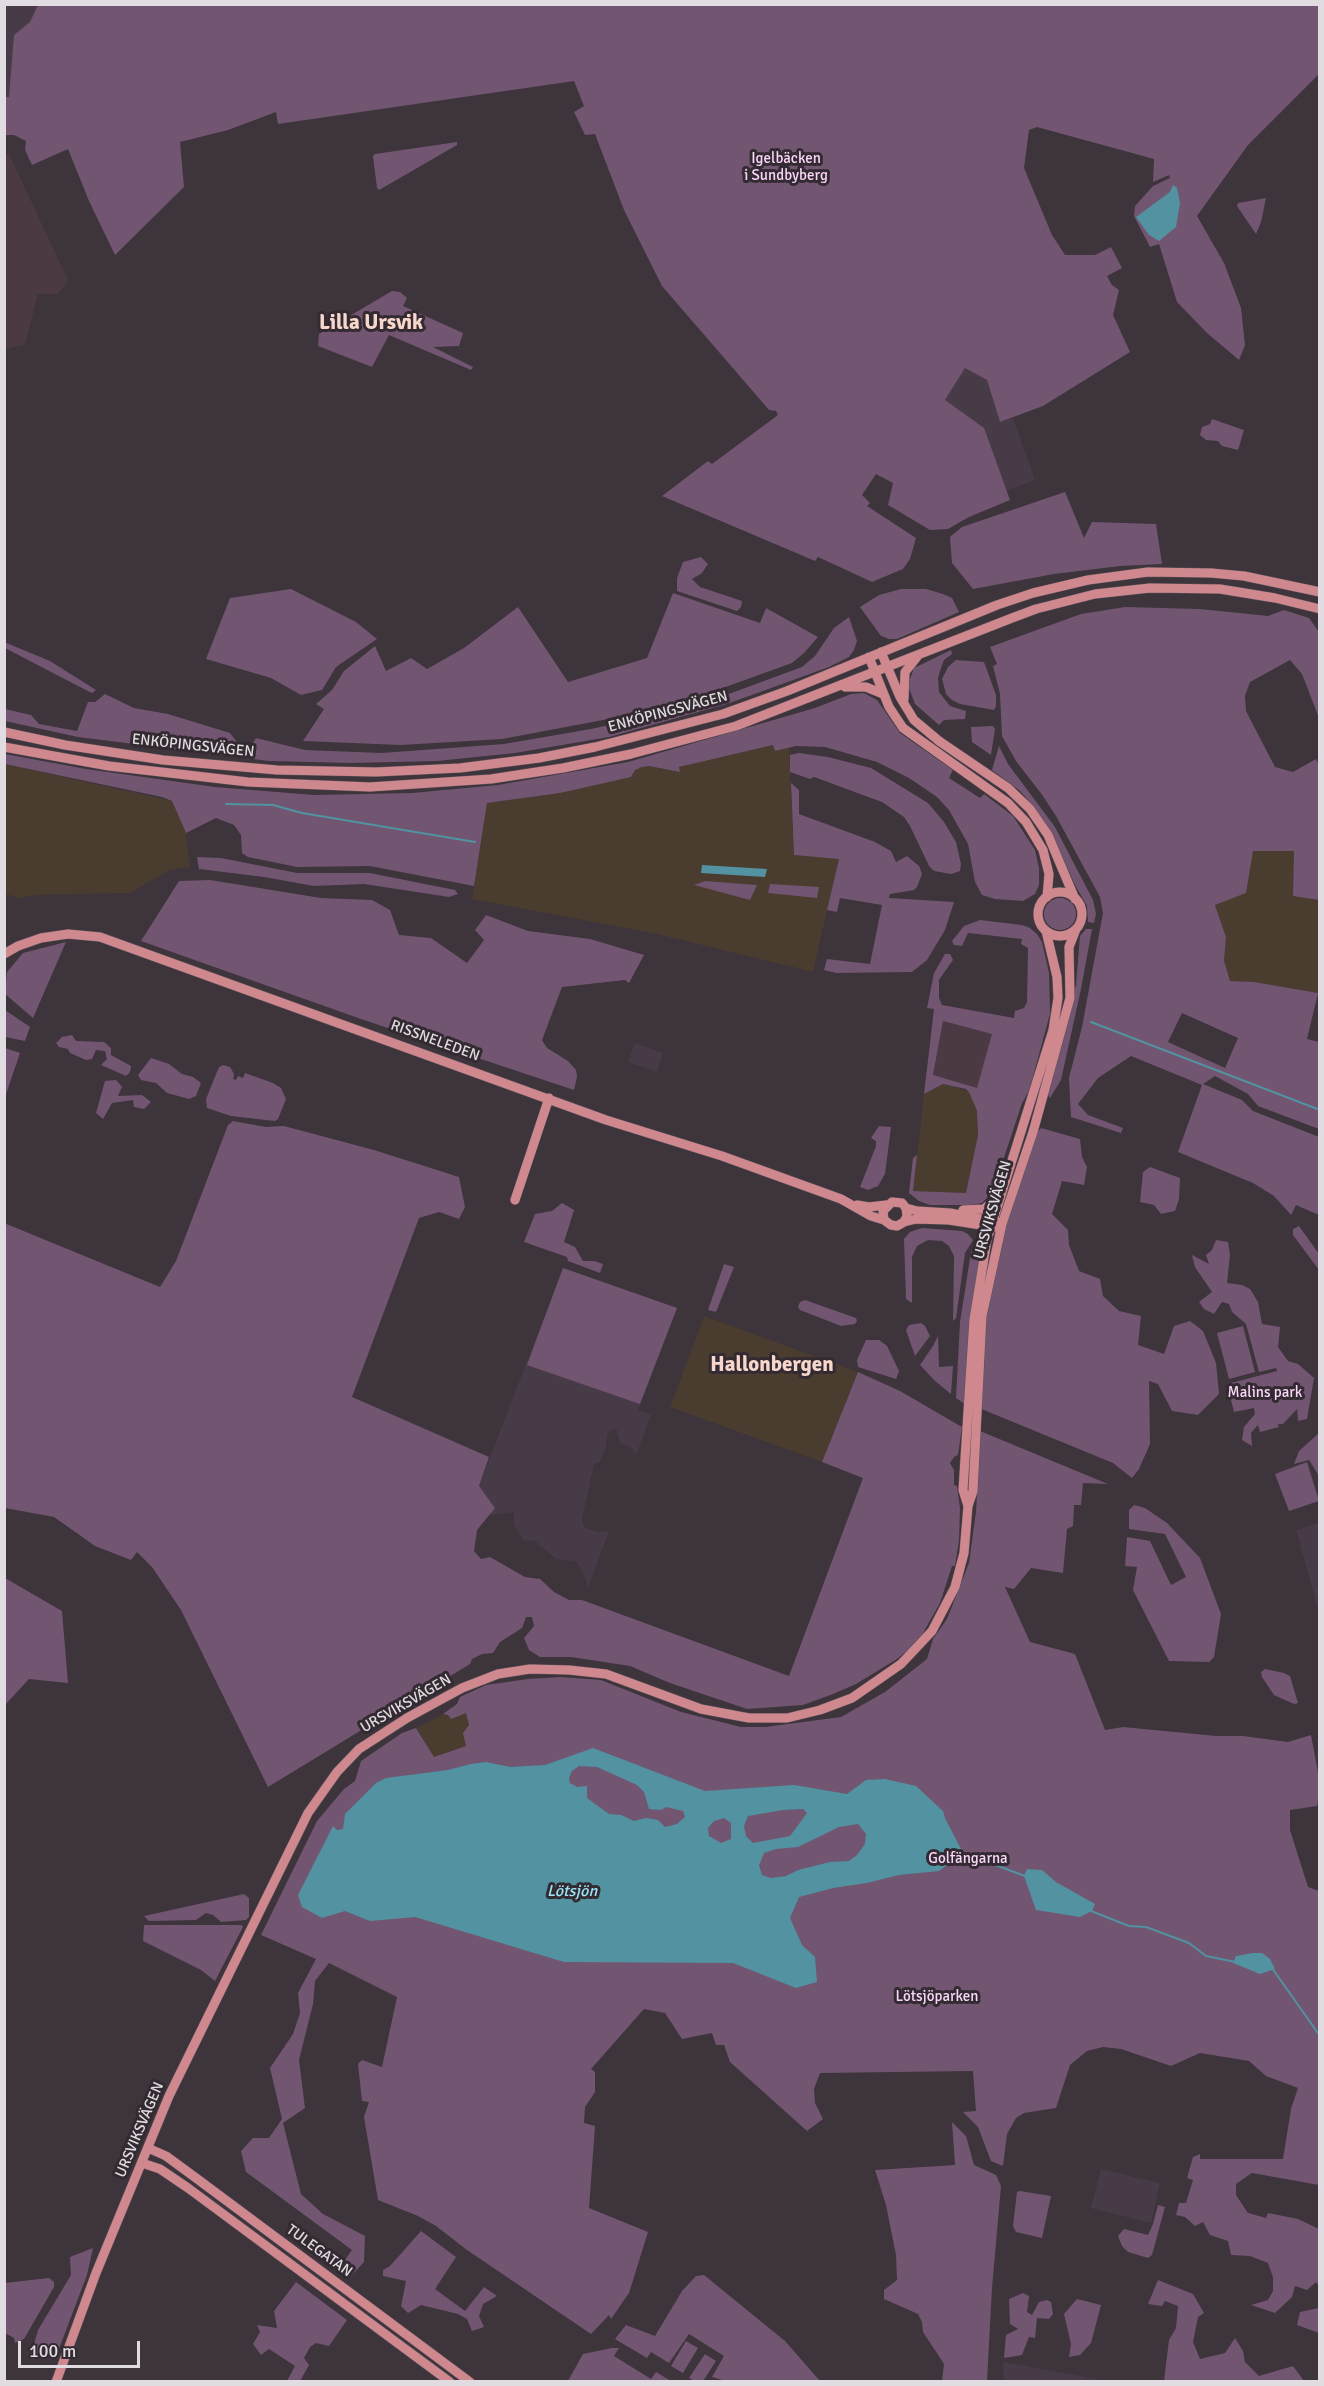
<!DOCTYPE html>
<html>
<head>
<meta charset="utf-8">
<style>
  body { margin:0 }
  #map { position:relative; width:1324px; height:2386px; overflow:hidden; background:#3d343c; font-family:Signika,sans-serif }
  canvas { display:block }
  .frame { position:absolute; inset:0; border:6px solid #e1dce1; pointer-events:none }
  .scale { position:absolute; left:18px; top:2341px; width:122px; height:27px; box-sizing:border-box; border:3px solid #e1dce1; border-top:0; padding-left:8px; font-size:18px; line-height:21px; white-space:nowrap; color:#e1dce1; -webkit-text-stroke:4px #332a32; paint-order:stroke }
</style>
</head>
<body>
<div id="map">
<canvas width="1324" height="2386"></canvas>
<div class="frame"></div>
<div class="scale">100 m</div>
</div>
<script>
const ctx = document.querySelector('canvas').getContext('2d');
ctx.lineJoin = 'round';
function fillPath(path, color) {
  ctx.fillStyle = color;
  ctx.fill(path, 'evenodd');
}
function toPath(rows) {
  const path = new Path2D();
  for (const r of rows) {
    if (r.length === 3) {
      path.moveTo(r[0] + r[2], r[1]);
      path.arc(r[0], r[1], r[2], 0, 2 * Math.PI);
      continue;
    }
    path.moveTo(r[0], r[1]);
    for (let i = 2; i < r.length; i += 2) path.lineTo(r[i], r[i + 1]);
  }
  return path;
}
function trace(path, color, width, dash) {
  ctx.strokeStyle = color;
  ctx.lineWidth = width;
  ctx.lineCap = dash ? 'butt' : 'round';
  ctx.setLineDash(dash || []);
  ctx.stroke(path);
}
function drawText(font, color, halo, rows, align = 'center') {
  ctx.font = font + ' Signika,sans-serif';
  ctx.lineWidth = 6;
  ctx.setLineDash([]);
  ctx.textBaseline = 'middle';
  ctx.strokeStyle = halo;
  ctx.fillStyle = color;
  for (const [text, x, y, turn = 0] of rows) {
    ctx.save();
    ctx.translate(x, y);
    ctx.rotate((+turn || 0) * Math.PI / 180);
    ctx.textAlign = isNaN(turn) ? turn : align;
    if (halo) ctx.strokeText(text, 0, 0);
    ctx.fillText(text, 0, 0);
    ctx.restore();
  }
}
fillPath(toPath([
  [773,745,775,751,789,747,794,855,839,858,813,972,657,934,472,899,487,803,560,793,642,767,649,766,680,772,679,767],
  [5,764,172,801,186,833,190,867,170,870,130,893,36,895,20,898,5,894],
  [1252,851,1295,851,1294,896,1319,900,1318,993,1254,982,1230,981,1224,962,1226,937,1215,904,1246,893],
  [943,1084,969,1091,977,1111,978,1135,966,1193,913,1191,924,1094],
  [704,1316,858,1372,822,1462,670,1407],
  [466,1712,469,1725,466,1746,434,1758,417,1728,443,1714]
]), '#4a3c2f');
fillPath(toPath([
  [4,154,9,154,68,280,58,294,38,294,25,345,5,349],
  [943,1021,993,1034,977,1089,933,1075]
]), '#4b3943');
fillPath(toPath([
  [4,5,49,5,9,98,4,97],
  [965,368,987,380,1000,422,1013,418,1035,480,1006,491,932,421],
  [635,1043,663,1053,657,1072,628,1062],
  [563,1268,677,1308,638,1410,651,1415,636,1455,633,1449,620,1443,616,1428,608,1432,606,1447,600,1462,594,1464,582,1519,584,1527,598,1532,609,1531,588,1588,584,1574,576,1561,556,1559,535,1541,524,1540,514,1525,514,1512,489,1515,495,1508,479,1486],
  [1319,1523,1320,1523,1319,1612,1296,1530],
  [1101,2169,1160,2183,1151,2223,1091,2208],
  [1003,2362,1108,2381,1004,2381]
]), '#483b48');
fillPath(toPath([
  [38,5,1319,5,1319,74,1248,145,1197,216,1224,263,1241,308,1245,345,1239,360,1207,333,1177,302,1159,244,1150,247,1134,216,1135,206,1153,186,1170,178,1169,175,1153,182,1154,159,1037,127,1029,130,1024,168,1052,235,1065,255,1095,255,1111,247,1122,268,1107,276,1112,285,1119,290,1113,315,1130,352,1043,406,1000,422,987,380,965,368,945,400,984,428,1010,500,969,517,948,529,930,530,888,505,893,483,876,474,862,495,870,503,867,506,916,538,910,559,903,569,872,582,818,557,815,561,662,496,708,461,712,464,778,415,776,411,769,410,662,286,624,210,595,134,585,135,574,112,584,106,574,81,278,124,276,112,228,130,180,142,184,187,115,255,89,201,68,149,32,165,25,150,26,141,14,135,5,135,4,97,9,97,14,35,30,22],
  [457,142,457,145,379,190,377,188,373,156,375,154],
  [1266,198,1261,222,1256,234,1237,206,1238,203],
  [392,291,400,292,407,298,403,306,463,333,459,346,433,347,473,367,471,370,389,335,372,367,318,346,319,334],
  [1212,419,1244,430,1238,450,1222,446,1218,441,1206,440,1200,435,1202,427,1210,424],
  [1065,492,1084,538,1092,522,1156,524,1162,564,1120,566,1054,574,973,589,952,563,950,537,962,527],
  [701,557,708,564,702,573,692,579,700,587,742,601,741,607,737,611,677,591,677,578,683,562],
  [291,589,356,622,377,639,336,667,322,690,301,695,271,678,206,659,230,598],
  [901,589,926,589,943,594,952,598,959,612,897,639,889,639,881,636,860,607,879,595],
  [673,593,760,623,766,608,818,637,804,653,792,663,695,698,619,717,502,739,401,745,303,741,324,709,316,704,332,690,344,671,375,646,386,671,411,658,427,669,464,648,518,607,568,682,647,658],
  [1125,607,1200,609,1268,616,1284,610,1309,618,1319,632,1319,718,1302,674,1290,660,1250,682,1245,696,1246,711,1275,767,1293,772,1316,759,1319,765,1319,900,1293,896,1294,851,1253,851,1246,893,1215,905,1226,937,1224,961,1230,981,1254,982,1318,993,1307,1039,1319,1042,1319,1129,1258,1106,1248,1094,1215,1076,1203,1084,1242,1100,1253,1111,1319,1137,1319,1215,1296,1205,1291,1215,1274,1196,1253,1183,1178,1152,1202,1085,1131,1056,1098,1078,1078,1104,1088,1115,1123,1128,1121,1133,1071,1117,1069,1078,1082,1027,1103,913,1100,897,1056,816,1043,796,1016,761,1002,736,1000,694,993,666,997,664,990,647,1081,614],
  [1182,1013,1238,1038,1225,1068,1168,1042],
  [849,617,857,641,854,650,849,657,829,667,727,704,609,737,515,753,437,761,351,763,269,761,78,737,5,721,5,709,31,715,39,724,77,731,88,702,95,702,105,694,134,708,168,714,230,733,240,746,250,747,256,738,305,750,382,753,504,744,591,729,696,706,802,667,815,656,834,628],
  [4,642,50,661,96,690,92,693,78,686,5,648],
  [951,650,952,654,944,660,941,668,938,678,939,692,950,706,966,711,965,719,944,720,939,725,915,704,909,688,910,679,914,668],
  [956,660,984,662,996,695,996,706,994,710,960,704,952,700,946,694,942,679,948,667],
  [864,693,877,700,900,733,953,770,949,778,980,798,984,794,1013,816,1035,850,1039,868,1039,885,1035,894,1023,901,995,899,982,895,975,882,968,844,949,810,937,797,909,778,877,762,825,747,796,746,775,751,773,745,679,767,680,772,649,766,642,767,635,770,631,777,560,793,487,803,474,886,370,866,297,867,248,857,242,853,241,835,234,825,216,818,186,833,172,801,162,797,5,764,5,754,86,769,215,787,314,795,412,793,498,785,628,762,815,708,851,694],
  [993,726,995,729,991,755,972,742,971,727],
  [999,746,1008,764,1055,827,1093,900,1096,914,1094,923,1088,922,1087,906,1075,885,1055,841,1034,807,1020,791,992,770],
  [799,753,828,757,871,768,928,803,944,822,956,842,961,864,960,871,951,874,934,871,929,866,910,826,904,817,882,802,814,777,810,779,790,772,790,755],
  [791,783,799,790,799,814,875,842,891,851,896,862,907,856,919,866,922,874,917,887,914,890,890,894,889,898,954,902,945,930,927,960,912,972,836,973,824,970,827,959,870,964,882,905,840,898,837,912,827,910,839,859,794,855],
  [197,857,221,858,297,873,370,873,455,890,458,894,449,897,364,884,314,886,264,877,199,869],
  [210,880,321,898,372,900,390,910,399,935,431,938,467,963,484,940,475,930,486,915,528,931,590,939,644,955,629,983,625,980,562,987,542,1040,547,1048,568,1061,576,1070,577,1077,574,1090,361,1019,141,941,179,881],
  [705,881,757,885,750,900,694,885],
  [770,884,819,887,817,898,768,893],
  [1060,914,16],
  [980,920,1022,925,1030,928,1037,934,1042,942,1049,973,1050,1014,1029,1091,1022,1103,993,1191,982,1203,971,1205,930,1205,919,1201,909,1193,913,1158,917,1155,913,1191,966,1193,978,1135,977,1111,969,1092,966,1089,943,1084,924,1094,934,1009,927,1008,934,973,945,954,950,954,953,960,939,980,939,998,942,1005,1014,1018,1015,1011,1024,1008,1027,1002,1028,948,1021,944,1022,939,968,933,962,946,954,945,952,941,964,926],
  [943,1021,992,1034,977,1088,933,1075],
  [1086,929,1092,929,1081,989,1061,1080,1050,1098,1047,1094,1076,985,1080,936],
  [66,942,33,1018,5,994,7,972,23,953],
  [5,1010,30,1027,25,1041,5,1037],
  [72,1035,76,1041,104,1042,111,1048,111,1055,131,1066,130,1072,126,1076,101,1065,107,1059,105,1051,96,1050,92,1059,86,1060,70,1053,68,1049,59,1047,56,1043,62,1037],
  [5,1048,20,1053,5,1097,4,1048],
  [151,1058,169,1064,182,1074,193,1077,201,1083,196,1096,189,1099,167,1093,156,1083,141,1080,138,1075],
  [223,1065,230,1067,234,1074,233,1079,236,1080,238,1076,243,1078,245,1073,273,1083,281,1088,286,1099,278,1119,275,1121,231,1116,207,1108,206,1099,219,1067],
  [116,1080,122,1087,118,1096,142,1095,151,1102,144,1109,134,1107,133,1100,112,1103,103,1119,96,1113,105,1081],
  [233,1121,266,1127,284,1126,374,1150,459,1177,465,1207,459,1219,439,1212,419,1218,352,1397,489,1457,479,1486,495,1508,477,1530,474,1551,481,1559,490,1557,525,1577,540,1579,554,1592,569,1600,582,1600,789,1676,863,1478,822,1462,858,1372,900,1391,962,1427,958,1455,954,1457,950,1463,954,1470,954,1485,957,1486,960,1508,959,1540,955,1566,952,1566,940,1603,918,1642,897,1659,856,1684,833,1694,803,1705,747,1709,670,1683,630,1666,571,1657,540,1657,529,1650,524,1638,534,1626,532,1617,526,1617,522,1628,500,1642,493,1653,482,1654,472,1659,470,1664,268,1787,181,1610,152,1567,137,1552,131,1560,95,1546,54,1517,5,1508,4,1223,160,1287,176,1261,228,1125],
  [879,1126,891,1127,885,1174,878,1186,868,1190,860,1187,876,1146,876,1141,871,1138],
  [1041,1128,1080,1139,1082,1157,1087,1167,1084,1185,1062,1181,1052,1214,1068,1230,1069,1245,1079,1271,1100,1279,1103,1296,1119,1311,1141,1316,1138,1345,1164,1354,1174,1326,1190,1321,1203,1331,1216,1363,1219,1394,1198,1415,1172,1411,1158,1384,1149,1381,1150,1444,1139,1469,1132,1478,1113,1463,979,1408,984,1370,986,1320,998,1259,1015,1192,1034,1136],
  [1150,1167,1180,1178,1179,1199,1175,1211,1161,1214,1154,1205,1140,1202,1143,1172],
  [562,1203,574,1210,564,1242,575,1247,583,1261,594,1261,603,1264,600,1273,568,1261,567,1257,524,1242,535,1214,552,1211],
  [1299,1226,1319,1254,1319,1270,1293,1235,1293,1229],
  [922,1228,962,1231,968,1234,973,1240,965,1253,956,1318,953,1321,954,1256,949,1246,942,1241,928,1240,917,1246,912,1257,912,1303,906,1299,904,1239,910,1232],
  [1216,1240,1228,1242,1230,1255,1227,1283,1242,1285,1250,1289,1258,1302,1262,1324,1280,1327,1278,1347,1288,1361,1298,1364,1314,1378,1307,1419,1298,1421,1297,1409,1283,1424,1278,1424,1279,1427,1260,1432,1258,1425,1251,1433,1252,1446,1242,1440,1244,1427,1255,1414,1254,1408,1234,1412,1227,1384,1277,1371,1276,1368,1259,1372,1246,1324,1232,1312,1229,1304,1222,1302,1214,1314,1204,1309,1199,1302,1212,1292,1195,1267,1192,1255,1209,1264,1206,1255,1212,1250],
  [977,1243,982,1243,966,1405,956,1398,960,1322,971,1252],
  [724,1264,734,1267,716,1312,708,1310],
  [563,1268,677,1308,640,1404,527,1365],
  [805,1300,856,1318,857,1321,855,1324,841,1326,800,1310,798,1307,800,1302],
  [921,1323,925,1326,930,1336,915,1356,906,1330,909,1325],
  [1243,1326,1255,1372,1229,1379,1217,1333],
  [938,1336,939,1367,953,1366,951,1394,935,1381,920,1365,933,1346],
  [866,1340,879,1340,887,1346,899,1371,896,1379,858,1367,857,1360],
  [980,1431,1108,1484,1083,1483,1081,1505,1074,1505,1073,1526,1067,1529,1063,1573,1031,1568,1014,1589,1005,1587,1030,1642,1075,1654,1105,1730,1123,1727,1216,1736,1243,1736,1288,1742,1311,1735,1319,1778,1319,1797,1317,1806,1290,1810,1290,1830,1308,1887,1319,1891,1319,2185,1252,2173,1236,2184,1236,2195,1248,2213,1266,2218,1268,2213,1298,2219,1319,2229,1319,2286,1316,2282,1307,2290,1295,2286,1292,2297,1275,2313,1251,2305,1268,2300,1273,2291,1273,2277,1268,2263,1250,2256,1231,2255,1228,2241,1210,2235,1203,2222,1195,2226,1185,2217,1176,2215,1179,2203,1186,2203,1193,2180,1187,2178,1193,2157,1200,2154,1200,2159,1283,2159,1291,2109,1298,2088,1266,2076,1249,2061,1200,2053,1171,2066,1121,2049,1103,2047,1087,2051,1070,2065,1056,2108,1024,2113,1016,2118,1007,2134,1003,2166,991,2161,978,2127,963,2112,976,2111,973,2071,820,2073,814,2089,815,2103,823,2119,807,2131,730,2062,724,2045,716,2045,712,2033,682,2039,665,2013,644,2009,591,2069,595,2072,595,2092,585,2107,584,2123,595,2126,589,2208,648,2232,629,2293,611,2319,609,2315,591,2334,467,2250,436,2226,418,2216,378,2200,364,2117,369,2102,362,2101,358,2064,362,2060,382,2067,397,1997,329,1963,315,1981,313,2004,299,2060,305,2108,283,2123,301,2194,323,2214,365,2236,364,2262,349,2278,338,2270,352,2250,246,2172,241,2151,253,2138,269,2138,282,2119,270,2068,293,2034,300,2013,298,1993,316,1959,261,1935,317,1821,344,1789,355,1781,361,1761,402,1733,416,1728,434,1757,466,1746,463,1733,469,1725,466,1713,451,1719,448,1715,443,1714,457,1704,460,1697,486,1685,528,1679,560,1677,601,1680,681,1712,741,1727,765,1727,841,1717,885,1692,927,1659,933,1639,947,1619,969,1563,976,1512],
  [1319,1433,1320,1433,1319,1476,1309,1460,1294,1464,1299,1451],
  [1307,1462,1319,1501,1289,1511,1275,1474],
  [1134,1505,1145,1508,1167,1523,1200,1558,1221,1614,1214,1657,1209,1662,1169,1661,1133,1590,1137,1567,1125,1566,1127,1537,1150,1541,1171,1585,1186,1577,1165,1534,1129,1529,1129,1510],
  [5,1578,62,1611,68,1683,29,1679,5,1705],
  [1265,1669,1284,1673,1290,1676,1298,1703,1294,1704,1274,1695,1262,1677,1261,1672],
  [244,1894,249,1898,249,1917,246,1920,221,1922,213,1915,206,1913,196,1920,149,1921,144,1916],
  [144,1925,241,1925,243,1927,215,1981,201,1970,143,1941],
  [952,2122,966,2136,974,2165,996,2175,1001,2186,992,2288,987,2381,942,2381,944,2364,923,2332,922,2322,918,2314,884,2299,884,2290,897,2280,896,2255,886,2205,875,2170,955,2165],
  [1020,2191,1051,2196,1042,2238,1016,2232,1013,2226,1017,2192],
  [1158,2205,1165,2207,1152,2255,1148,2258,1128,2252,1122,2246,1118,2236,1124,2229,1148,2235,1153,2224],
  [421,2231,456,2257,435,2289,465,2311,484,2287,497,2296,483,2304,479,2316,484,2327,472,2331,467,2319,458,2314,421,2305,408,2313,401,2306,406,2281,383,2276,383,2270,390,2266],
  [93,2248,87,2275,57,2354,37,2355,34,2344,38,2330,71,2275,70,2257],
  [704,2275,785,2341,820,2381,729,2382,712,2377,724,2356,689,2334,669,2363,651,2352,647,2358,615,2339,626,2325,655,2336,682,2291,696,2276],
  [49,2278,54,2282,54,2287,24,2339,15,2343,14,2338,5,2333,5,2283],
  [1158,2280,1193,2294,1204,2313,1198,2317,1193,2342,1200,2359,1225,2353,1235,2338,1243,2351,1245,2362,1259,2376,1293,2366,1304,2381,1164,2381,1169,2340,1176,2328,1178,2306,1165,2301,1162,2306,1148,2304],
  [296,2282,347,2320,329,2346,316,2343,310,2347,304,2358,309,2365,300,2381,287,2381,295,2366,269,2349,261,2355,253,2344,260,2332,257,2325,277,2328,274,2311],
  [1023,2293,1029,2296,1027,2312,1032,2315,1039,2302,1047,2300,1051,2302,1053,2314,1049,2319,1037,2318,1035,2338,1029,2337,1022,2355,1004,2358,1006,2335,1018,2329,1010,2324,1009,2299],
  [1077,2299,1101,2305,1091,2343,1080,2355,1069,2357,1071,2344,1064,2314],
  [1319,2308,1319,2333,1297,2325,1300,2312],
  [686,2341,698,2348,683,2373,671,2366],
  [612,2348,619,2348,614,2356,651,2379,656,2372,671,2381,568,2381,583,2354],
  [705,2354,716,2361,703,2381,694,2381,689,2378]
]), '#725571');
fillPath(toPath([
  [1173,185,1177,188,1180,203,1176,227,1159,241,1149,235,1136,217,1170,192],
  [702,865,767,869,765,877,701,873],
  [593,1748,705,1791,794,1785,847,1794,866,1780,885,1779,916,1786,943,1811,945,1818,963,1853,939,1871,899,1875,867,1883,833,1888,799,1897,790,1918,802,1945,815,1957,817,1982,796,1988,733,1963,564,1962,415,1917,370,1921,345,1911,322,1918,302,1907,298,1895,333,1826,337,1830,343,1829,345,1814,376,1783,386,1778,448,1770,471,1764,486,1762,510,1767,545,1765],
  [579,1766,597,1767,637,1785,644,1792,649,1809,661,1810,666,1807,683,1811,685,1817,677,1824,665,1827,658,1820,646,1818,634,1821,621,1815,609,1814,587,1798,587,1786,577,1787,570,1783,569,1778,572,1771],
  [783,1810,803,1809,807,1813,790,1836,753,1843,746,1836,744,1826,748,1816],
  [724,1818,731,1823,731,1839,721,1843,709,1836,708,1828,714,1821],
  [858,1824,866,1834,865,1844,857,1855,849,1861,830,1862,798,1870,786,1876,771,1878,762,1875,759,1865,764,1853,776,1849,798,1847,839,1827],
  [1027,1869,1042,1870,1056,1882,1095,1904,1092,1911,1080,1917,1036,1910,1024,1876],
  [1253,1953,1262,1953,1270,1959,1275,1969,1260,1974,1233,1963,1236,1956]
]), '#5292a1');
trace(toPath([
  [226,804,273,805,302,813,475,842],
  [1091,1022,1320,1110],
  [963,1853,1025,1876],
  [1091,1911,1129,1926,1146,1927,1189,1943,1206,1956,1236,1962],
  [1272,1968,1320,2036]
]), '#5292a1', 2);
const secondary = toPath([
  [881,652,900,697,914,720,939,741,1008,788,1030,809,1048,835,1075,899],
  [869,657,889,707,903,728,1008,803,1026,822,1043,850,1049,874,1047,897],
  [845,687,866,687,883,694],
  [904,699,905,672,917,657],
  [4,732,65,745,163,760,277,770,376,772,460,768,539,758,595,747,723,714,787,691,997,605,1033,593,1088,580,1148,572,1211,573,1244,576,1320,592],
  [4,747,109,766,248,782,370,787,491,779,563,768,631,754,736,726,1012,618,1036,609,1095,594,1150,588,1220,589,1275,598,1320,609],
  [1060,914,22],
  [4,954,18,946,41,938,68,934,100,937,606,1120,722,1156,841,1199,871,1216,884,1220,891,1225,897,1226,904,1222,907,1216,906,1208,902,1203,892,1202,883,1211,884,1220],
  [515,1200,549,1098],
  [857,1205,869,1207,886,1205],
  [906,1208,917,1211,950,1213,997,1222],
  [963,1210,984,1209,991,1203,998,1192],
  [904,1222,916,1219,949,1220,994,1227],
  [968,1506,963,1490,970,1380,974,1319,987,1240,1053,1030,1058,998,1057,977,1046,931],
  [148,2148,166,2156,196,2178,470,2382],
  [142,2163,160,2169,188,2188,450,2382],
  [56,2382,96,2273,169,2096,308,1813,337,1772,359,1749,407,1718,462,1688,498,1674,530,1669,569,1670,606,1674,701,1709,749,1718,787,1718,820,1710,852,1698,901,1664,932,1631,955,1587,964,1553,968,1506,973,1491,982,1316,1002,1224,1033,1132,1070,998,1069,947,1076,929]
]);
trace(secondary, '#5b525a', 10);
trace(secondary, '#d0888f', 9);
drawText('15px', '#fad6f8', '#332a32', [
  ["Igelbäcken",786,159],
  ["i Sundbyberg",786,176],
  ["Malins park",1265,1393],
  ["Golfängarna",968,1859],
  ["Lötsjöparken",937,1997]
]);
drawText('15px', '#e1dce1', '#332a32', [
  ["ENKÖPINGSVÄGEN",668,712,-15],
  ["ENKÖPINGSVÄGEN",193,746,6],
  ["RISSNELEDEN",435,1041,20],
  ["URSVIKSVÄGEN",993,1210,-74],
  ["URSVIKSVÄGEN",406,1704,-30],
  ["URSVIKSVÄGEN",140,2130,-67],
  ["TULEGATAN",319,2251,36]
]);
drawText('italic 16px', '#99e6f8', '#332a32', [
  ["Lötsjön",572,1892]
]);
drawText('bold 21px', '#f7d7cb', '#332a32', [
  ["Lilla Ursvik",371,323],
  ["Hallonbergen",772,1365]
]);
</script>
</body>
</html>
